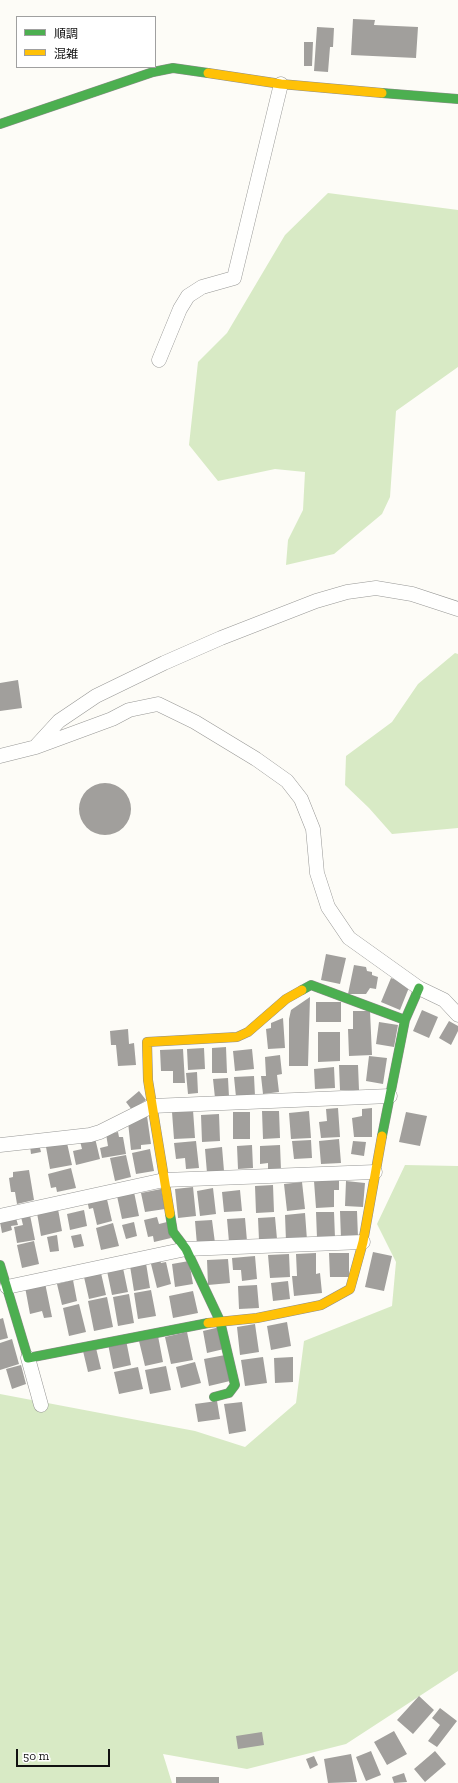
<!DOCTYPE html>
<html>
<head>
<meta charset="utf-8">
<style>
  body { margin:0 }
  #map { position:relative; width:458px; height:1783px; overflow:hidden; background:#fdfcf7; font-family:"Zilla Slab","Noto Sans JP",serif }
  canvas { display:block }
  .legend { position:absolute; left:16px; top:16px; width:140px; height:52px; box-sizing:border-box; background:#fff; border:1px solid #a0a0a0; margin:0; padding:5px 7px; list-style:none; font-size:12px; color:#111 }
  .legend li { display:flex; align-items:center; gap:8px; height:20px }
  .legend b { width:20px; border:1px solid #a0a0a0 }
  .scale { position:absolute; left:16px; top:1749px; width:94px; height:18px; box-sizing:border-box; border:2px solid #111; border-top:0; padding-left:5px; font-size:12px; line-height:14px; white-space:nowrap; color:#111; -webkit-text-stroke:3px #fff; paint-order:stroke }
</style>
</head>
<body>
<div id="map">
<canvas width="458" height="1783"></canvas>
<ul class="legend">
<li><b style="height:5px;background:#4caf50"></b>順調</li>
<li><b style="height:5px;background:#ffc107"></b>混雑</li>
</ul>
<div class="scale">50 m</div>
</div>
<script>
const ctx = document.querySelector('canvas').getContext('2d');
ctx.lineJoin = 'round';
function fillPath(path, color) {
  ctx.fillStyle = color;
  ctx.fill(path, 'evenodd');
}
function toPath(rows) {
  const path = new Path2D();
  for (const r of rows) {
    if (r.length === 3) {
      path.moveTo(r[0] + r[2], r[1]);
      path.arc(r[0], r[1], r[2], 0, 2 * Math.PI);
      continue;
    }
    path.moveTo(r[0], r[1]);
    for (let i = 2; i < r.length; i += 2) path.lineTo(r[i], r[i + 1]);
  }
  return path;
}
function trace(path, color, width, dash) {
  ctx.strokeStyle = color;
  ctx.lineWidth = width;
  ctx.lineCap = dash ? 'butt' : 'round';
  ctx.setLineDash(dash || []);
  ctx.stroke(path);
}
fillPath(toPath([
  [328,193,458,210,458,367,396,411,390,497,382,514,334,554,286,565,288,540,303,510,305,472,275,469,218,481,189,445,198,362,227,333,285,235],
  [455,653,458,654,458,828,392,834,369,808,345,785,346,756,392,722,418,684],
  [405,1165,458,1166,458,1671,346,1744,247,1769,163,1754,172,1783,0,1783,0,1394,195,1431,245,1447,296,1403,304,1341,392,1306,396,1262,377,1224]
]), '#d8eac5');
fillPath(toPath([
  [353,19,375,20,374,25,418,27,416,58,351,55],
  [317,27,334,28,333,47,330,47,328,72,314,71],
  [304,42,313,42,312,66,304,66],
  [18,680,22,708,0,711,0,683],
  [105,809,26],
  [326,954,346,958,340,984,321,980],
  [354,965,366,967,367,971,372,972,372,975,378,977,376,989,370,988,366,994,348,994],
  [391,978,410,985,400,1010,381,1002],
  [310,997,308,1066,289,1066,289,1019,291,1010],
  [316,1002,341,1002,341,1022,316,1022],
  [422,1010,438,1017,429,1038,413,1031],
  [353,1011,370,1011,372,1055,349,1056,348,1029,353,1029],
  [283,1018,285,1048,268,1049,266,1029,271,1028,271,1023],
  [449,1021,458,1026,458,1031,451,1045,439,1038],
  [379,1022,398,1025,394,1047,376,1044],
  [128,1029,129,1044,134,1043,136,1065,118,1066,116,1045,111,1045,110,1031],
  [318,1032,340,1032,340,1061,318,1062],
  [226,1047,227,1073,212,1073,212,1048],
  [204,1048,205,1069,188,1070,187,1049],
  [183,1049,185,1083,173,1083,173,1071,161,1071,160,1050],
  [252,1049,254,1069,235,1071,233,1051],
  [280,1055,282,1074,277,1075,279,1092,263,1094,261,1076,266,1076,265,1057],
  [369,1056,387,1058,383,1084,366,1081],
  [339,1065,358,1065,359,1090,340,1090],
  [334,1067,335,1088,315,1089,314,1069],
  [197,1072,198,1093,188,1094,186,1073],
  [254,1076,255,1096,236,1097,234,1077],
  [228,1078,229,1097,215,1098,213,1079],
  [139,1091,146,1100,132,1110,126,1102],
  [338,1108,340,1137,321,1138,319,1122,327,1121,326,1109],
  [372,1108,372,1137,354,1137,352,1118,362,1116,362,1109],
  [193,1110,195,1138,174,1139,172,1112],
  [262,1111,279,1111,280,1138,263,1139],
  [309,1111,311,1138,291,1139,289,1113],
  [233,1112,250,1112,250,1139,233,1139],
  [406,1112,427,1116,420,1146,399,1142],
  [219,1114,220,1141,202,1142,201,1115],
  [147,1116,151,1144,141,1145,141,1149,131,1150,128,1122,138,1121,137,1118],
  [118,1132,119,1137,123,1137,126,1154,102,1158,100,1148,108,1146,106,1134],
  [95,1138,100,1159,76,1165,73,1151,82,1149,80,1141],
  [339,1139,341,1163,321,1164,319,1141],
  [311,1140,312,1158,294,1159,292,1141],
  [196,1141,199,1168,186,1169,185,1158,176,1159,174,1143],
  [353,1141,366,1142,364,1156,351,1154],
  [67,1143,72,1165,50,1169,46,1147],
  [39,1144,41,1152,31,1154,30,1146],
  [252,1145,253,1168,238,1169,237,1146],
  [280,1145,281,1170,268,1170,268,1163,260,1164,260,1146],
  [222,1147,224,1171,207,1173,205,1149],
  [150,1149,154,1171,136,1174,132,1153],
  [126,1155,131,1177,115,1181,110,1158],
  [71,1168,76,1188,57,1192,56,1187,51,1188,48,1174],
  [29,1170,34,1200,17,1204,15,1192,11,1192,9,1178,13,1177,13,1172],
  [339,1180,339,1190,334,1190,334,1207,316,1208,314,1181],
  [346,1181,365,1183,363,1207,345,1206],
  [302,1182,305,1209,287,1211,284,1184],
  [273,1185,274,1212,256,1213,255,1186],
  [193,1187,196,1216,178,1218,175,1189],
  [213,1188,216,1214,200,1216,197,1191],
  [161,1189,165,1209,145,1212,141,1193],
  [240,1190,242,1211,224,1212,222,1192],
  [134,1192,139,1216,122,1219,117,1196],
  [106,1195,112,1221,97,1225,93,1208,89,1209,87,1200],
  [58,1209,62,1231,41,1236,37,1213],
  [84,1210,87,1226,70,1230,67,1214],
  [340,1211,357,1211,358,1238,341,1239],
  [316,1212,334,1212,335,1238,317,1238],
  [305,1213,307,1240,286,1241,285,1215],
  [30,1215,35,1240,17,1243,14,1227,23,1225,21,1217],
  [157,1217,159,1224,167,1222,171,1238,154,1242,153,1236,148,1237,144,1220],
  [275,1217,277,1239,259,1240,258,1218],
  [16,1218,18,1225,11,1226,12,1230,2,1233,0,1222],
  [245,1218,247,1241,229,1242,227,1219],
  [212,1220,215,1243,197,1245,195,1221],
  [134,1222,137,1236,126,1239,122,1225],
  [113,1223,119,1246,101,1250,96,1228],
  [81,1234,84,1246,74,1248,71,1236],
  [57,1235,59,1251,50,1252,47,1237],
  [34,1241,39,1264,22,1268,17,1245],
  [373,1252,392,1256,384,1291,365,1287],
  [316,1253,316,1274,320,1273,322,1293,294,1296,292,1276,297,1276,296,1254],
  [329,1253,349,1253,349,1277,330,1277],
  [289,1254,290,1277,270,1278,268,1255],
  [255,1256,257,1279,242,1281,241,1270,233,1270,232,1258],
  [160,1259,161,1263,166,1262,171,1284,157,1288,151,1264],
  [228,1259,230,1283,208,1285,207,1260],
  [189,1261,193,1284,175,1287,172,1264],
  [146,1263,150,1288,134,1291,130,1266],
  [123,1268,128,1292,112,1295,107,1271],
  [101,1273,106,1295,89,1299,84,1277],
  [73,1280,77,1301,62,1305,57,1284],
  [288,1281,290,1299,273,1301,271,1283],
  [45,1283,52,1317,44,1318,42,1311,30,1314,25,1287],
  [257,1285,259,1308,239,1309,238,1286],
  [151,1290,156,1316,138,1319,134,1293],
  [193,1291,198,1313,173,1318,169,1296],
  [129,1294,134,1323,118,1326,113,1297],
  [107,1297,113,1327,94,1331,88,1301],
  [79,1304,86,1332,69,1336,63,1308],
  [3,1318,8,1338,0,1340,0,1319],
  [287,1322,291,1346,271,1350,267,1326],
  [255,1324,259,1352,240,1355,237,1327],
  [220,1327,224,1349,207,1353,203,1331],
  [187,1332,193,1360,171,1364,165,1337],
  [158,1336,163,1362,145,1366,139,1341],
  [12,1339,19,1364,0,1370,0,1343],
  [126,1340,131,1365,113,1369,108,1344],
  [96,1348,101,1369,88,1372,83,1351],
  [225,1355,230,1381,209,1386,204,1359],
  [263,1357,267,1383,245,1386,241,1360],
  [293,1357,293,1382,275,1383,274,1358],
  [195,1362,201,1383,181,1388,176,1367],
  [21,1365,26,1384,12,1389,6,1369],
  [166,1366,171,1390,150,1394,145,1370],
  [138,1367,143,1389,119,1394,114,1372],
  [217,1401,220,1419,198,1422,195,1404],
  [242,1402,246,1431,229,1434,224,1404],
  [419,1696,434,1710,413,1734,397,1720],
  [440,1708,457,1721,437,1747,428,1741,440,1725,432,1718],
  [394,1731,407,1754,387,1765,374,1742],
  [262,1732,264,1745,238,1749,236,1736],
  [371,1751,381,1775,366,1781,356,1757],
  [435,1751,446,1764,425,1782,414,1769],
  [351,1754,357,1782,328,1783,324,1759],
  [314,1756,318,1765,310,1769,306,1759],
  [404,1773,407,1782,394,1783,392,1777],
  [176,1777,219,1777,219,1783,176,1783]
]), '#a19f9c');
const street = toPath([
  [159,360,180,309,188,296,202,287,234,278,281,84],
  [37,745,59,721,96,696,164,663,221,638,316,601,347,592,376,588,412,594,458,609],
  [0,756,36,747,112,719,129,710,158,704,195,722,256,759,287,781,301,799,313,829,317,873,328,907,349,938,419,988,444,1000,458,1015],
  [0,1145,90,1135,100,1132,152,1106,390,1096],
  [0,1216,164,1180,375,1172],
  [7,1287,186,1249,363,1242],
  [28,1358,41,1405]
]);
const fast = toPath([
  [382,93,458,99],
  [0,124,153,72,173,68,208,73],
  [302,990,311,985,405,1020],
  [382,1136,405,1020,419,988],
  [170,1214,173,1232,186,1249,220,1321,235,1385,229,1393,214,1397],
  [0,1265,28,1358,208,1323]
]);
const slow = toPath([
  [208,73,281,84,382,93],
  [170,1214,148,1080,147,1042,237,1037,248,1032,286,999,302,990],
  [208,1323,257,1318,321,1305,350,1289,363,1242,382,1136]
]);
trace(street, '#979795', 15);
trace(fast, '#8e8d8b', 10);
trace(slow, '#8e8d8b', 10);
trace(street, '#fffffe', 14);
trace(fast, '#4caf50', 9);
trace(slow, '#ffc107', 9);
</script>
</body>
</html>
